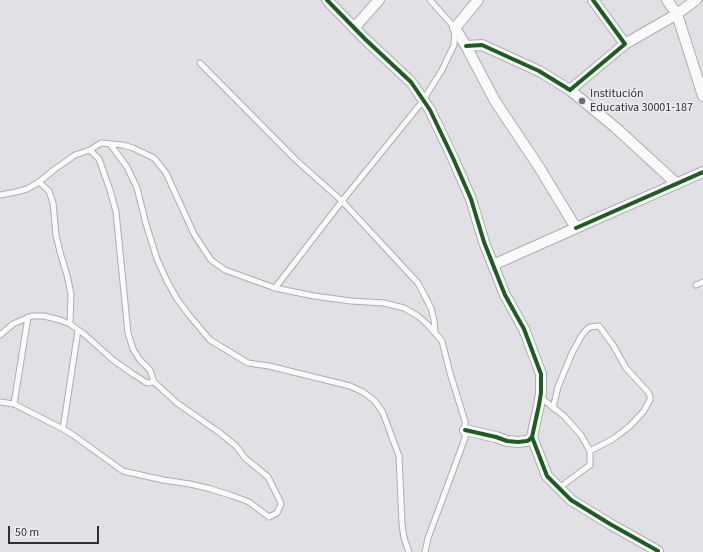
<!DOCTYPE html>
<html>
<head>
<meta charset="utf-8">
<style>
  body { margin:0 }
  #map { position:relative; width:703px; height:552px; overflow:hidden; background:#e1e1e5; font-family:"Source Sans 3",sans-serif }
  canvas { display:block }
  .scale { position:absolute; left:8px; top:526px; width:91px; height:18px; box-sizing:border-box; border:2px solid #302f32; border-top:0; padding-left:5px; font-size:12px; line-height:14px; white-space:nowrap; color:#302f32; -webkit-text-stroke:3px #edecf4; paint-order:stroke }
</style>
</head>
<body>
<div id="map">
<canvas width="703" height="552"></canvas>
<div class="scale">50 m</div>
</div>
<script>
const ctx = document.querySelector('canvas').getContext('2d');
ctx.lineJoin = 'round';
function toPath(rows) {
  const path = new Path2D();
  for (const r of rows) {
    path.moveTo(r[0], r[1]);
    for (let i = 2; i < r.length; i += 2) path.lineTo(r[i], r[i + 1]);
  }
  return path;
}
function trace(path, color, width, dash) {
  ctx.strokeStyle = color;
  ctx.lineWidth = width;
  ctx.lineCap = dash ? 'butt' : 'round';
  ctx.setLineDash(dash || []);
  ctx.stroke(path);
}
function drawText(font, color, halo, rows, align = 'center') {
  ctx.font = font + ' "Source Sans 3",sans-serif';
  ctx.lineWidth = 3;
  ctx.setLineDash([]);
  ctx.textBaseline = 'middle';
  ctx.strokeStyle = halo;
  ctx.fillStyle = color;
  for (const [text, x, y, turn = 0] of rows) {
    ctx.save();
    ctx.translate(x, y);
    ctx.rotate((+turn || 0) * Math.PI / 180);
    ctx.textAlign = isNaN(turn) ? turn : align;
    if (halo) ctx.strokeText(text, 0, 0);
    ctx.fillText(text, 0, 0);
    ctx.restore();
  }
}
const lane = toPath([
  [200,63,296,160,342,201,418,283,431,308,434,320,435,332],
  [110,144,127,167,137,188,146,224,157,259,167,281,177,299,189,315,210,340,248,363,269,366,350,386,363,392,375,401,383,413,399,456,402,524,404,538,409,552],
  [39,182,49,191,53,203,56,235,60,252,67,275,71,294,70,324],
  [0,195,16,192,27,189,39,182,55,169,75,155,90,150,101,143,123,145,133,148,154,158,166,173,194,234,211,260,225,270,275,288,314,296,351,301,384,303,404,308,418,316,428,325,442,341,450,373,465,421,465,438,447,487,428,538,425,552],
  [696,285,703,282],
  [275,288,342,201,422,102,442,70,454,45,455,28,430,0],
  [0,335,13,324,32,316,44,316,60,320,70,324,84,334,113,360,133,374,147,383,154,382,150,370,140,360,133,349,128,333,116,212,110,190,99,159,90,150],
  [540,397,564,416,581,435,590,451,590,465,559,488],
  [0,402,14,404,63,429,73,435,123,471,163,480,190,484,211,489,233,496,249,502,269,517,277,513,281,504,280,501,268,477,245,458,236,446,220,433,177,403,154,382],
  [14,404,28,317],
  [553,408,558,387,572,353,582,335,587,329,590,327,599,326,602,330,613,345,626,368,648,392,650,396,650,400,643,412,630,426,613,439,590,451],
  [63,429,78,330]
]);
const street = toPath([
  [327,0,365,39,411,82,430,110,453,158,471,199,484,242,499,280,505,295,524,329,541,374,541,393,539,405,532,437,529,440,527,441,518,442,507,441,496,437,465,430],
  [478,0,455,28,466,46,495,101,539,167,576,228,493,265],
  [667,0,677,14,703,96],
  [354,28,379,0],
  [625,44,677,14,696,0],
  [466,46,482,45,539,71,570,90,625,44,593,0],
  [570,90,616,128,677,184],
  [576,228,703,172],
  [532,437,547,476,571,500,610,524,658,551]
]);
trace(lane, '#aeaeb1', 7);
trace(street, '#aeaeb1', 12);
trace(lane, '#fafafb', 5);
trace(street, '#fafafb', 10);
trace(toPath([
  [327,0,365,39,411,82,430,110,453,158,471,199,484,242,499,280,505,295,524,329,541,374,541,393,539,405,532,437,529,440,527,441,518,442,507,441,496,437,465,430],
  [466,46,482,45,539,71,570,90,625,44,593,0],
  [576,228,703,172],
  [532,437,547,476,571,500,610,524,658,551]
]), '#1b5e20', 4);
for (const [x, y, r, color] of [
  [582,101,4,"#6e6d71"]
]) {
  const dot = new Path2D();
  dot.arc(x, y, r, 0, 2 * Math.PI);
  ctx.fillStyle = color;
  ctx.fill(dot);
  trace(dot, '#edecf4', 1.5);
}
drawText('12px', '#302f32', '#edecf4', [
  ["Institución",590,94],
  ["Educativa 30001-187",590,108]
], 'left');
</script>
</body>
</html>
